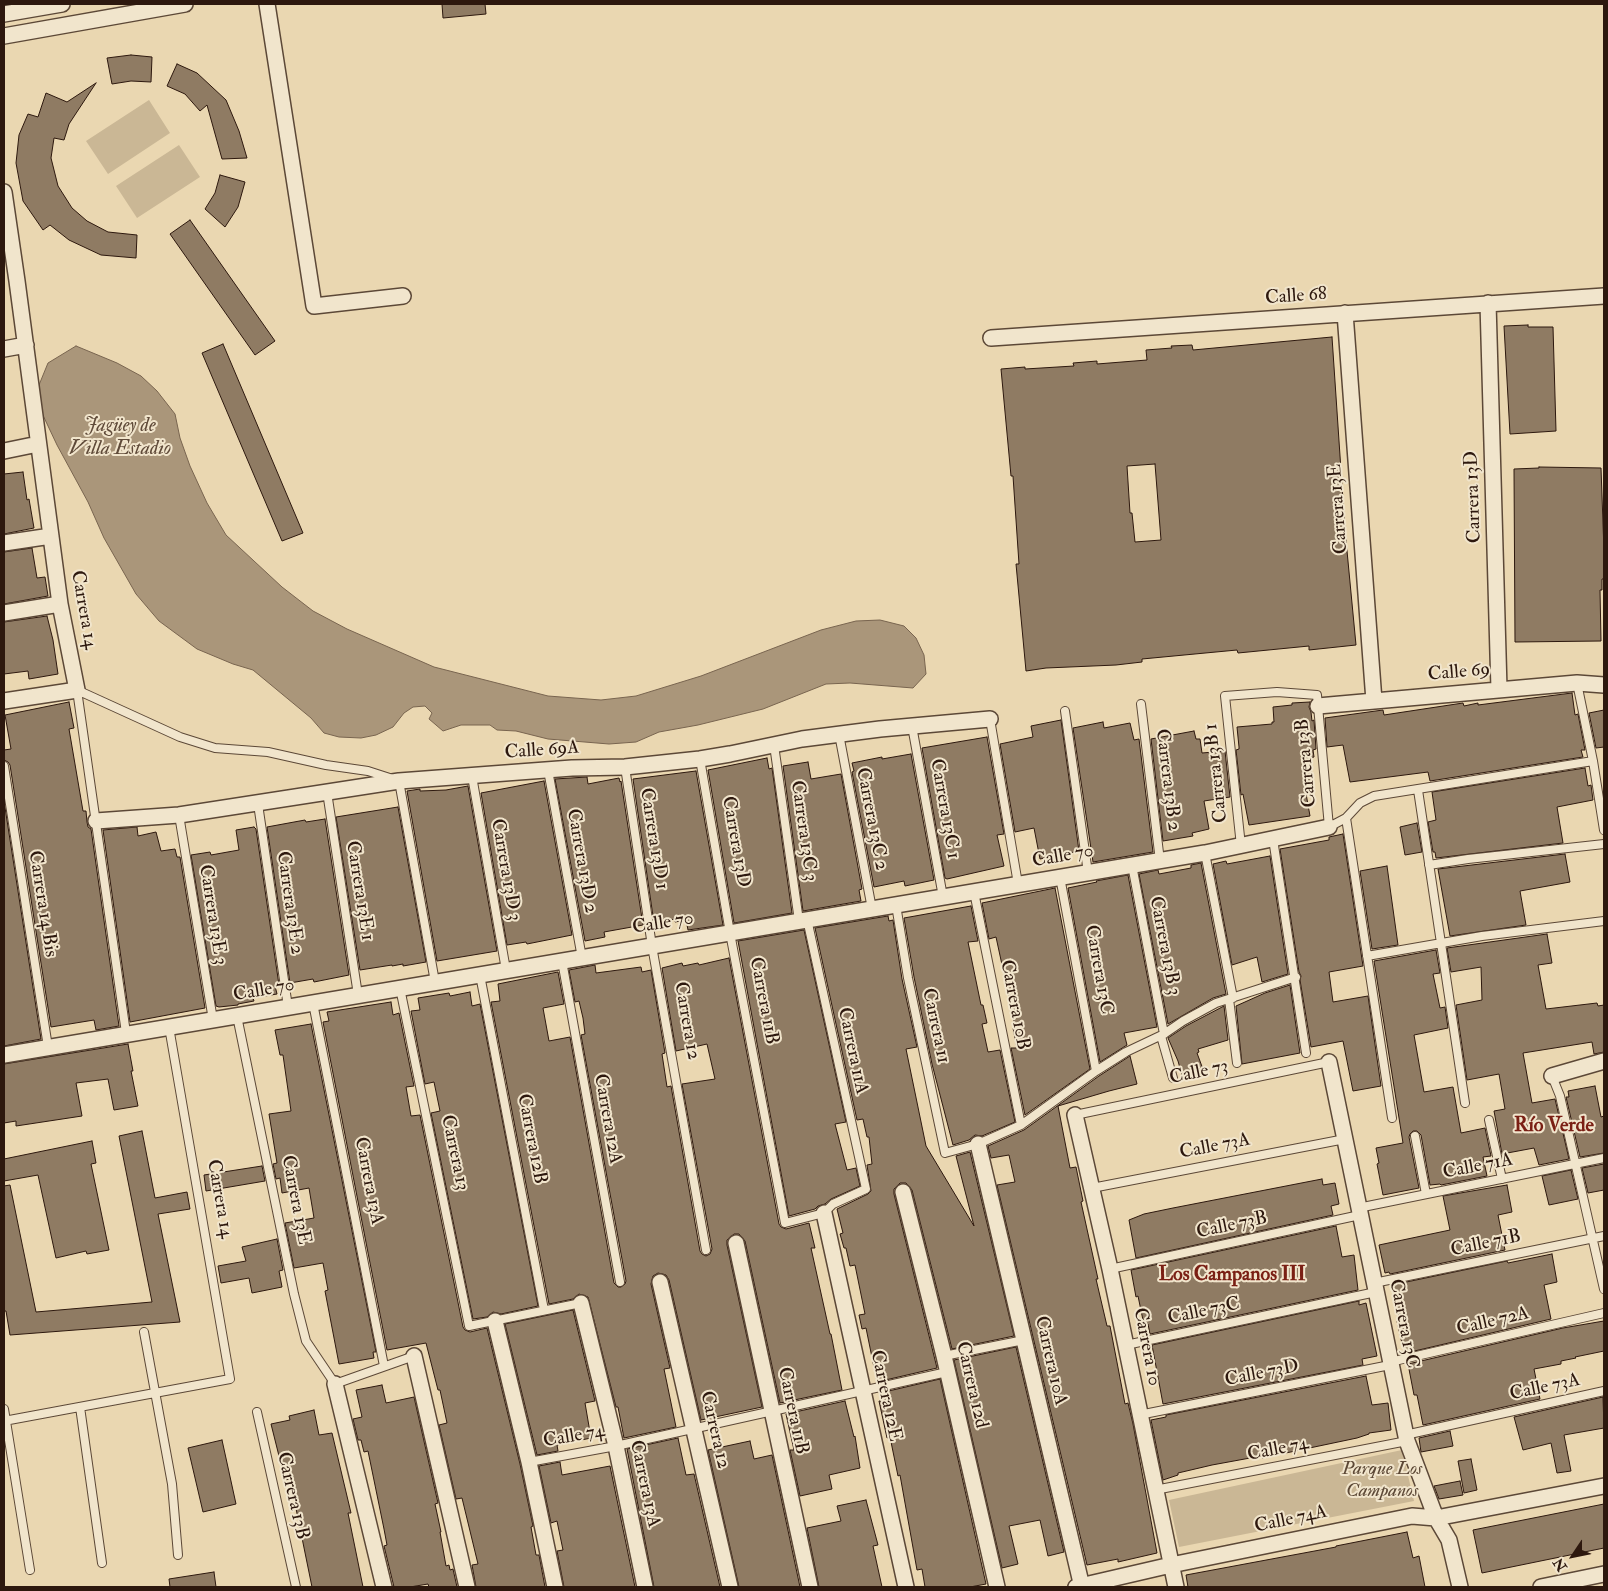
<!DOCTYPE html>
<html>
<head>
<meta charset="utf-8">
<style>
  body { margin:0 }
  #map { position:relative; width:1608px; height:1591px; overflow:hidden; background:#ead7b1; font-family:"IM FELL Double Pica",serif }
  canvas { display:block }
  .frame { position:absolute; inset:0; border:5px solid #2d180e; pointer-events:none }
  .north { position:absolute; left:1548px; top:1531px; width:50px; height:50px; -webkit-text-stroke:4px #f1e5cc; paint-order:stroke; rotate:236deg; font-size:14px; font-weight:700; line-height:20px; text-align:center; color:#2d180e }
  .north::after { content:''; display:block; margin:auto; width:18px; height:22px; background:#2d180e; clip-path:polygon(50% 0,100% 100%,50% 72%,0 100%) }
</style>
</head>
<body>
<div id="map">
<canvas width="1608" height="1591"></canvas>
<div class="frame"></div>
<div class="north">N</div>
</div>
<script>
const ctx = document.querySelector('canvas').getContext('2d');
ctx.lineJoin = 'round';
function fillPath(path, color) {
  ctx.fillStyle = color;
  ctx.fill(path, 'evenodd');
}
function toPath(rows) {
  const path = new Path2D();
  for (const r of rows) {
    path.moveTo(r[0], r[1]);
    for (let i = 2; i < r.length; i += 2) path.lineTo(r[i], r[i + 1]);
  }
  return path;
}
function trace(path, color, width, dash) {
  ctx.strokeStyle = color;
  ctx.lineWidth = width;
  ctx.lineCap = dash ? 'butt' : 'round';
  ctx.setLineDash(dash || []);
  ctx.stroke(path);
}
function drawText(font, color, halo, rows, align = 'center') {
  ctx.font = font + ' "IM FELL Double Pica",serif';
  ctx.lineWidth = 4;
  ctx.setLineDash([]);
  ctx.textBaseline = 'middle';
  ctx.strokeStyle = halo;
  ctx.fillStyle = color;
  for (const [text, x, y, turn = 0] of rows) {
    ctx.save();
    ctx.translate(x, y);
    ctx.rotate((+turn || 0) * Math.PI / 180);
    ctx.textAlign = isNaN(turn) ? turn : align;
    if (halo) ctx.strokeText(text, 0, 0);
    ctx.fillText(text, 0, 0);
    ctx.restore();
  }
}
fillPath(toPath([
  [149,100,170,133,108,174,86,141],
  [179,145,200,177,137,218,116,186],
  [1402,1450,1414,1501,1179,1547,1169,1500]
]), '#cab795');
const water = toPath([
  [76,346,117,363,141,376,157,391,175,414,180,438,190,466,207,503,226,535,282,587,313,611,347,629,434,667,548,696,601,700,636,696,701,676,821,630,856,621,880,620,904,626,916,638,924,655,926,674,913,688,850,683,826,684,763,709,698,725,659,732,636,742,609,744,548,739,516,731,497,730,490,725,461,725,443,731,429,719,432,713,425,706,413,707,404,713,393,727,376,735,361,738,339,737,324,733,311,718,253,670,233,664,197,649,159,621,136,594,104,538,88,502,57,445,40,409,39,385,48,363,76,346]
]);
fillPath(water, '#aa967a');
trace(water, '#78644f', 1);
const building = toPath([
  [442,4,485,4,486,14,443,18,442,4],
  [131,55,152,57,151,82,131,81,112,84,107,58,131,55],
  [177,64,197,73,226,100,239,131,247,158,222,159,207,105,200,111,185,94,167,86,177,64],
  [96,83,69,124,64,140,54,138,51,158,58,186,72,208,87,221,108,232,137,235,136,258,101,255,69,240,50,225,43,230,23,201,16,163,19,135,28,114,38,117,46,93,67,102,96,83],
  [220,175,245,182,238,207,225,227,205,209,215,193,220,175],
  [190,220,275,341,255,355,170,234,190,220],
  [1528,325,1528,327,1553,327,1556,431,1510,434,1504,326,1528,325],
  [1332,337,1345,530,1356,645,1309,650,1309,646,1238,653,1237,650,1142,659,1142,662,1116,665,1046,668,1026,671,1016,564,1019,564,1013,476,1011,476,1001,369,1025,367,1025,369,1074,366,1073,363,1097,361,1097,364,1147,360,1146,350,1172,348,1171,346,1192,345,1193,350,1332,337],
  [1155,464,1161,540,1135,542,1132,513,1130,513,1127,466,1155,464],
  [223,344,303,533,282,541,202,353,223,344],
  [1539,467,1601,468,1604,551,1604,579,1602,579,1602,590,1600,590,1601,641,1515,642,1514,469,1539,468,1539,467],
  [23,472,27,500,29,499,34,528,4,534,4,474,23,472],
  [32,548,37,578,45,577,48,596,4,604,4,552,32,548],
  [47,616,53,640,58,674,29,679,28,671,4,674,4,622,47,616],
  [1572,693,1575,715,1578,714,1585,750,1581,750,1583,757,1430,781,1428,772,1350,782,1343,745,1327,747,1325,718,1383,710,1384,715,1463,703,1464,706,1478,703,1478,705,1572,693],
  [69,702,74,728,69,729,83,811,86,811,87,822,88,827,91,829,119,1026,96,1030,94,1020,51,1027,10,765,8,762,4,760,4,750,11,749,5,715,69,702],
  [1310,702,1309,707,1311,712,1312,721,1314,720,1316,749,1313,750,1314,757,1310,758,1313,787,1305,788,1310,816,1249,825,1243,794,1241,795,1236,750,1239,749,1239,747,1237,727,1272,724,1272,722,1274,722,1273,707,1292,705,1292,703,1310,702],
  [1604,710,1604,747,1596,748,1589,713,1604,710],
  [1061,720,1079,851,1040,859,1034,828,1015,832,1000,744,1033,737,1031,726,1061,720],
  [1103,722,1104,728,1130,723,1134,740,1139,739,1153,852,1093,862,1073,728,1103,722],
  [1194,731,1196,739,1200,739,1202,753,1225,751,1230,797,1204,801,1209,829,1192,833,1193,836,1163,841,1151,739,1194,731],
  [987,737,1004,834,997,835,1004,866,947,879,945,878,922,748,987,737],
  [911,754,934,880,905,886,904,881,874,887,852,772,854,771,852,763,882,757,882,759,911,754],
  [767,758,769,769,772,768,792,913,734,923,708,770,767,758],
  [808,762,811,779,841,774,862,889,859,890,861,901,803,911,783,766,808,762],
  [1585,768,1588,786,1591,785,1593,800,1557,807,1563,843,1436,858,1435,852,1433,852,1428,822,1436,820,1432,792,1585,768],
  [696,771,723,925,688,930,686,920,675,922,675,919,654,923,633,779,696,771],
  [587,777,588,784,619,778,620,782,621,781,643,925,604,932,605,937,585,941,555,779,587,777],
  [544,781,572,935,527,944,526,942,507,945,481,793,544,781],
  [468,786,497,951,437,961,407,791,420,789,420,791,446,790,468,786],
  [4,801,41,1039,4,1046,4,801],
  [398,807,426,962,403,966,403,964,392,966,392,965,360,970,336,817,398,807],
  [325,819,349,975,314,982,313,979,290,983,267,827,305,820,306,822,325,819],
  [1417,823,1422,852,1405,855,1400,827,1417,823],
  [137,827,138,836,156,832,161,851,175,849,177,857,180,857,205,1008,130,1022,103,830,137,827],
  [254,827,256,829,279,985,275,986,277,994,253,998,254,1001,238,1004,238,1005,219,1007,216,1006,191,855,210,852,211,855,239,850,236,830,254,827],
  [1343,834,1363,966,1329,972,1333,1002,1368,996,1381,1086,1353,1091,1343,1041,1311,1047,1300,980,1301,976,1299,972,1280,849,1329,840,1329,837,1343,834],
  [1565,854,1570,882,1520,891,1526,925,1450,936,1438,869,1565,854],
  [1270,856,1288,974,1262,982,1257,957,1232,965,1213,864,1226,861,1227,864,1270,856],
  [1201,863,1226,994,1213,998,1168,1024,1139,874,1158,870,1159,874,1191,868,1191,865,1201,863],
  [1387,866,1398,945,1372,949,1360,871,1387,866],
  [1128,875,1157,1027,1124,1033,1127,1045,1100,1062,1068,888,1097,882,1096,881,1128,875],
  [1055,888,1090,1069,1025,1115,1011,1048,1017,1048,1013,1028,1015,1027,1012,1011,996,937,989,939,982,903,1055,888],
  [971,906,978,941,968,942,981,1005,983,1005,987,1023,982,1024,988,1052,1000,1050,1015,1122,982,1136,975,1135,969,1140,953,1145,932,1064,914,977,904,918,971,906],
  [888,916,889,921,893,920,902,979,917,1047,906,1049,926,1146,974,1226,956,1156,970,1152,1014,1336,952,1349,912,1190,906,1183,900,1183,894,1189,894,1194,937,1368,877,1382,866,1328,862,1329,859,1315,865,1314,855,1265,850,1266,846,1248,844,1248,840,1234,843,1233,837,1209,868,1194,871,1191,867,1165,872,1164,869,1137,867,1137,863,1119,857,1120,815,928,888,916],
  [804,930,846,1122,835,1124,847,1170,856,1168,860,1186,831,1199,825,1204,818,1206,815,1209,789,1216,738,941,804,930],
  [1547,934,1552,963,1538,965,1546,1009,1597,1003,1598,1006,1604,1005,1604,1052,1594,1054,1592,1042,1523,1053,1532,1103,1555,1099,1569,1159,1539,1165,1534,1148,1502,1154,1494,1111,1505,1109,1499,1074,1467,1080,1456,1005,1482,1000,1481,967,1451,972,1447,948,1547,934],
  [1436,950,1440,973,1433,974,1440,1008,1445,1007,1448,1028,1414,1035,1424,1092,1453,1087,1461,1133,1485,1128,1491,1156,1483,1157,1487,1176,1441,1185,1440,1184,1430,1185,1421,1135,1417,1131,1413,1131,1410,1134,1409,1137,1419,1188,1383,1195,1377,1164,1379,1163,1376,1148,1403,1143,1374,961,1436,950],
  [729,958,779,1224,781,1227,786,1229,809,1223,815,1248,811,1248,830,1334,831,1334,842,1390,780,1403,745,1241,739,1234,734,1234,727,1240,727,1245,762,1407,701,1420,669,1280,666,1275,658,1273,653,1276,651,1284,670,1368,664,1369,676,1427,624,1438,618,1407,616,1407,588,1297,579,1294,573,1299,549,1304,491,1002,500,1001,498,984,558,972,564,1004,543,1008,549,1041,570,1037,614,1283,618,1287,621,1287,625,1284,626,1281,581,1035,585,1034,583,1018,579,1001,575,1002,569,970,595,965,596,973,641,967,642,972,651,970,665,1053,662,1054,667,1087,671,1086,700,1251,702,1254,706,1256,710,1254,712,1249,682,1084,715,1079,707,1044,676,1051,662,968,682,963,683,966,698,963,699,965,729,958],
  [1290,985,1300,1053,1242,1064,1236,1006,1265,993,1290,985],
  [470,992,472,1006,480,1004,538,1306,501,1314,493,1312,487,1317,473,1319,431,1113,440,1111,434,1082,425,1084,411,1011,420,1010,418,998,449,993,450,996,470,992],
  [391,1002,393,1015,399,1013,414,1086,406,1087,411,1116,420,1115,463,1327,465,1330,470,1332,487,1328,520,1464,533,1526,531,1527,536,1555,539,1555,545,1587,476,1587,472,1565,478,1564,462,1498,456,1499,439,1425,447,1423,440,1390,438,1390,426,1343,387,1350,323,1022,329,1021,327,1012,391,1002],
  [1224,1006,1228,1040,1198,1049,1199,1052,1197,1053,1204,1072,1182,1075,1178,1061,1168,1038,1186,1026,1224,1006],
  [311,1024,376,1352,373,1352,374,1358,339,1364,325,1291,328,1290,323,1263,294,1268,285,1223,314,1218,309,1188,282,1193,280,1178,276,1179,273,1164,277,1163,269,1114,291,1111,283,1055,280,1055,275,1030,311,1024],
  [128,1044,133,1071,131,1071,138,1106,114,1110,108,1079,76,1083,82,1116,16,1126,16,1121,4,1123,4,1064,128,1044],
  [1130,1056,1137,1084,1109,1091,1058,1106,1070,1168,1076,1167,1083,1201,1081,1202,1098,1279,1096,1279,1107,1326,1110,1326,1125,1404,1128,1403,1133,1424,1157,1553,1118,1562,1118,1559,1087,1565,997,1185,1015,1182,1009,1155,991,1158,988,1146,1024,1130,1099,1076,1130,1056],
  [1595,1086,1601,1117,1604,1116,1604,1153,1580,1157,1566,1097,1569,1097,1568,1091,1595,1086],
  [142,1131,155,1198,187,1192,190,1209,158,1214,180,1322,10,1335,6,1311,4,1311,4,1186,10,1185,36,1312,152,1302,119,1136,142,1131],
  [92,1141,96,1163,91,1164,109,1250,87,1254,86,1251,56,1258,38,1175,4,1181,4,1159,92,1141],
  [1604,1164,1604,1190,1588,1193,1582,1168,1604,1164],
  [262,1166,265,1181,206,1191,204,1175,262,1166],
  [1571,1170,1578,1199,1549,1205,1542,1176,1571,1170],
  [1322,1179,1323,1185,1335,1183,1339,1204,1331,1206,1333,1215,1136,1258,1129,1220,1144,1214,1173,1208,1322,1179],
  [1507,1185,1512,1212,1498,1215,1505,1250,1390,1274,1389,1272,1385,1273,1379,1245,1450,1230,1443,1196,1507,1185],
  [1336,1226,1342,1257,1354,1255,1358,1290,1150,1334,1148,1324,1144,1325,1138,1296,1136,1297,1131,1270,1336,1226],
  [277,1239,283,1270,279,1271,282,1287,252,1293,249,1278,221,1283,218,1266,246,1261,242,1247,277,1239],
  [1552,1254,1557,1282,1544,1285,1551,1319,1406,1353,1405,1348,1403,1348,1397,1321,1400,1320,1392,1285,1507,1261,1508,1263,1552,1254],
  [1359,1301,1359,1305,1366,1303,1377,1356,1362,1359,1363,1365,1163,1404,1152,1345,1359,1301],
  [573,1310,595,1401,585,1403,591,1438,557,1445,558,1451,537,1455,505,1324,573,1310],
  [1604,1321,1604,1351,1575,1357,1576,1358,1561,1361,1561,1364,1534,1369,1540,1399,1423,1425,1417,1395,1414,1395,1408,1364,1563,1328,1604,1321],
  [1016,1347,1064,1552,1048,1556,1040,1520,1009,1526,1018,1564,1002,1568,954,1360,1016,1347],
  [1366,1376,1372,1405,1388,1403,1391,1430,1369,1433,1369,1434,1357,1438,1262,1458,1261,1456,1212,1465,1178,1473,1178,1475,1163,1480,1151,1420,1166,1417,1166,1415,1366,1376],
  [940,1379,986,1584,970,1587,925,1587,922,1569,917,1570,900,1475,898,1476,890,1437,887,1438,879,1401,882,1401,880,1393,940,1379],
  [382,1385,386,1403,414,1397,438,1503,435,1504,441,1532,440,1532,446,1566,449,1565,450,1570,453,1569,457,1587,429,1587,428,1584,410,1587,394,1587,384,1546,387,1545,384,1529,368,1451,364,1452,361,1440,358,1440,353,1419,362,1417,356,1390,382,1385],
  [1603,1397,1604,1428,1564,1435,1571,1471,1557,1473,1551,1443,1523,1450,1514,1417,1603,1397],
  [845,1401,854,1437,855,1436,860,1468,829,1475,832,1489,800,1496,790,1450,794,1450,786,1414,845,1401],
  [314,1410,319,1435,332,1433,351,1513,348,1513,363,1587,312,1587,290,1479,285,1480,271,1424,290,1420,289,1416,314,1410],
  [1450,1431,1453,1446,1421,1452,1419,1438,1450,1431],
  [678,1438,686,1475,694,1474,720,1587,654,1587,627,1449,678,1438],
  [222,1440,236,1504,203,1512,188,1448,222,1440],
  [750,1441,754,1459,772,1455,800,1587,739,1587,708,1450,750,1441],
  [1471,1459,1477,1490,1464,1493,1458,1461,1471,1459],
  [560,1462,562,1475,610,1466,635,1587,564,1587,557,1551,563,1550,557,1521,551,1523,539,1466,560,1462],
  [1460,1481,1463,1495,1439,1499,1434,1486,1460,1481],
  [866,1500,878,1545,873,1546,882,1587,819,1587,807,1528,841,1521,837,1506,866,1500],
  [1604,1504,1604,1548,1482,1573,1473,1530,1604,1504],
  [1407,1532,1413,1558,1419,1556,1425,1587,1188,1587,1186,1575,1336,1547,1336,1546,1407,1532],
  [214,1572,216,1587,170,1587,169,1579,214,1572]
]);
fillPath(building, '#8f7b63');
trace(building, '#2d180e', 1);
const service = toPath([
  [1577,683,1593,761,1604,830],
  [77,690,180,737,215,748,268,752,326,765,368,771,399,781,435,982],
  [77,690,126,1033],
  [1141,704,1160,861],
  [1065,711,1088,873],
  [990,719,1018,884],
  [912,726,943,897],
  [839,734,872,909],
  [774,745,799,921],
  [700,759,730,933,785,1223,824,1213,833,1204,866,1189,807,919],
  [4,766,48,1047],
  [625,767,652,946,706,1250],
  [548,770,582,958],
  [472,776,506,970],
  [1418,790,1465,1103],
  [327,792,358,995],
  [258,804,288,1007],
  [179,815,213,1020],
  [1346,818,1392,1118],
  [1273,839,1306,1053],
  [1241,846,1225,696,1277,692,1317,695,1329,827,1346,818,1360,803,1374,796,1593,761],
  [1205,853,1233,998],
  [1132,865,1164,1034],
  [1429,865,1468,859,1604,844],
  [1060,877,1096,1071],
  [974,892,1021,1125],
  [896,905,908,978,945,1153,978,1144,1021,1125,1096,1071,1126,1052,1164,1034,1183,1021,1216,1003,1296,977],
  [1367,956,1482,936,1604,921],
  [562,961,620,1282],
  [480,975,544,1310],
  [400,988,469,1326,581,1303],
  [1229,999,1237,1063],
  [313,1003,384,1366],
  [237,1016,294,1294,306,1341,335,1384,414,1356],
  [1161,1036,1173,1078],
  [1552,1076,1560,1096,1604,1289],
  [1075,1115,1329,1062],
  [1489,1120,1502,1179],
  [1415,1136,1426,1194],
  [1092,1188,1345,1139],
  [1358,1208,1604,1158],
  [1110,1269,1360,1215],
  [1374,1283,1604,1236],
  [144,1332,172,1484,178,1555],
  [1126,1345,1376,1292],
  [944,1356,1024,1340],
  [1390,1362,1604,1313],
  [80,1407,102,1563],
  [4,1409,30,1570],
  [257,1412,296,1587],
  [1139,1415,1390,1365],
  [4,1421,230,1379,169,1027],
  [1405,1435,1604,1391],
  [529,1462,616,1446,947,1372],
  [1155,1490,1407,1441]
]);
const minor = toPath([
  [267,4,314,306,403,296],
  [4,14,62,4],
  [4,36,185,4],
  [4,192,17,281,60,604,77,690,4,701],
  [1488,303,1499,689],
  [1345,313,1374,701],
  [991,338,1604,296],
  [4,349,26,345],
  [4,451,38,444],
  [4,543,51,536],
  [4,613,60,604],
  [1318,706,1577,683,1604,685],
  [96,821,179,815,399,781,572,768,625,767,700,759,730,754,802,739,880,729,990,719],
  [4,1055,1205,853,1329,827],
  [1329,1062,1407,1441,1436,1518,1449,1540,1460,1587],
  [1552,1076,1604,1061],
  [1075,1115,1110,1269,1176,1587],
  [978,1144,1082,1587],
  [903,1192,944,1356,997,1587],
  [824,1213,906,1587],
  [736,1243,810,1587],
  [660,1282,730,1587],
  [581,1303,616,1446,645,1587],
  [495,1321,529,1462,555,1587],
  [414,1356,467,1587],
  [335,1384,384,1587],
  [1076,1587,1171,1565,1412,1516,1436,1518,1604,1486],
  [1541,1587,1604,1574]
]);
trace(service, '#5c4837', 10);
trace(minor, '#5c4837', 18);
trace(service, '#f1e5cc', 8);
trace(minor, '#f1e5cc', 15);
drawText('19px', '#2d180e', '#f1e5cc', [
  ["Calle 68",1296,297,-4],
  ["Carrera 13D",1474,497,-92],
  ["Carrera 13E",1339,509,-94],
  ["Carrera 14",83,610,80],
  ["Calle 69",1459,673,-5],
  ["Calle 69A",542,751,-4],
  ["Carrera 13B",1307,763,-95],
  ["Carrera 13B 1",1217,773,-96],
  ["Carrera 13B 2",1167,780,83],
  ["Carrera 13C 1",944,809,80],
  ["Carrera 13C 2",871,819,79],
  ["Carrera 13C 3",803,831,82],
  ["Carrera 13D 1",653,839,81],
  ["Carrera 13D",735,842,80],
  ["Calle 70",1063,857,-10],
  ["Carrera 13D 2",581,861,80],
  ["Carrera 13D 3",505,870,80],
  ["Carrera 13E 1",359,891,81],
  ["Carrera 13E 2",289,903,82],
  ["Carrera 14 Bis",42,904,81],
  ["Carrera 13E 3",212,915,81],
  ["Calle 70",663,924,-9],
  ["Carrera 13B 3",1164,946,79],
  ["Carrera 13C",1098,970,80],
  ["Calle 70",264,991,-10],
  ["Carrera 11B",763,1001,79],
  ["Carrera 10B",1014,1005,79],
  ["Carrera 12",686,1021,80],
  ["Carrera 11",935,1026,78],
  ["Carrera 11A",852,1051,78],
  ["Calle 73",1199,1073,-12],
  ["Carrera 12A",607,1119,80],
  ["Carrera 12B",531,1139,79],
  ["Calle 73A",1215,1147,-11],
  ["Carrera 13",454,1153,78],
  ["Calle 71A",1478,1167,-11],
  ["Carrera 13A",368,1181,79],
  ["Carrera 14",219,1199,80],
  ["Carrera 13E",295,1200,79],
  ["Calle 73B",1232,1226,-12],
  ["Calle 71B",1486,1244,-12],
  ["Calle 73C",1204,1312,-12],
  ["Calle 72A",1493,1322,-13],
  ["Carrera 13C",1403,1324,79],
  ["Carrera 10",1146,1347,79],
  ["Carrera 10A",1050,1361,77],
  ["Calle 73D",1262,1374,-11],
  ["Carrera 12d",971,1385,77],
  ["Calle 73A",1545,1388,-12],
  ["Carrera 12E",885,1396,78],
  ["Carrera 11B",792,1411,78],
  ["Carrera 12",714,1430,77],
  ["Calle 74",574,1437,-10],
  ["Calle 74",1278,1450,-11],
  ["Carrera 13A",644,1484,78],
  ["Carrera 13B",292,1496,77],
  ["Calle 74A",1291,1520,-12]
]);
drawText('italic 19px', '#5c4836', '#f1e5cc', [
  ["Parque Los",1382,1470],
  ["Campanos",1382,1492]
]);
drawText('italic 20px', '#5f4a39', '#f1e5cc', [
  ["Jagüey de",120,427],
  ["Villa Estadio",120,450]
]);
drawText('bold 20px', '#7a1f14', '#f1e5cc', [
  ["Río Verde",1554,1127],
  ["Los Campanos III",1232,1276]
]);
</script>
</body>
</html>
